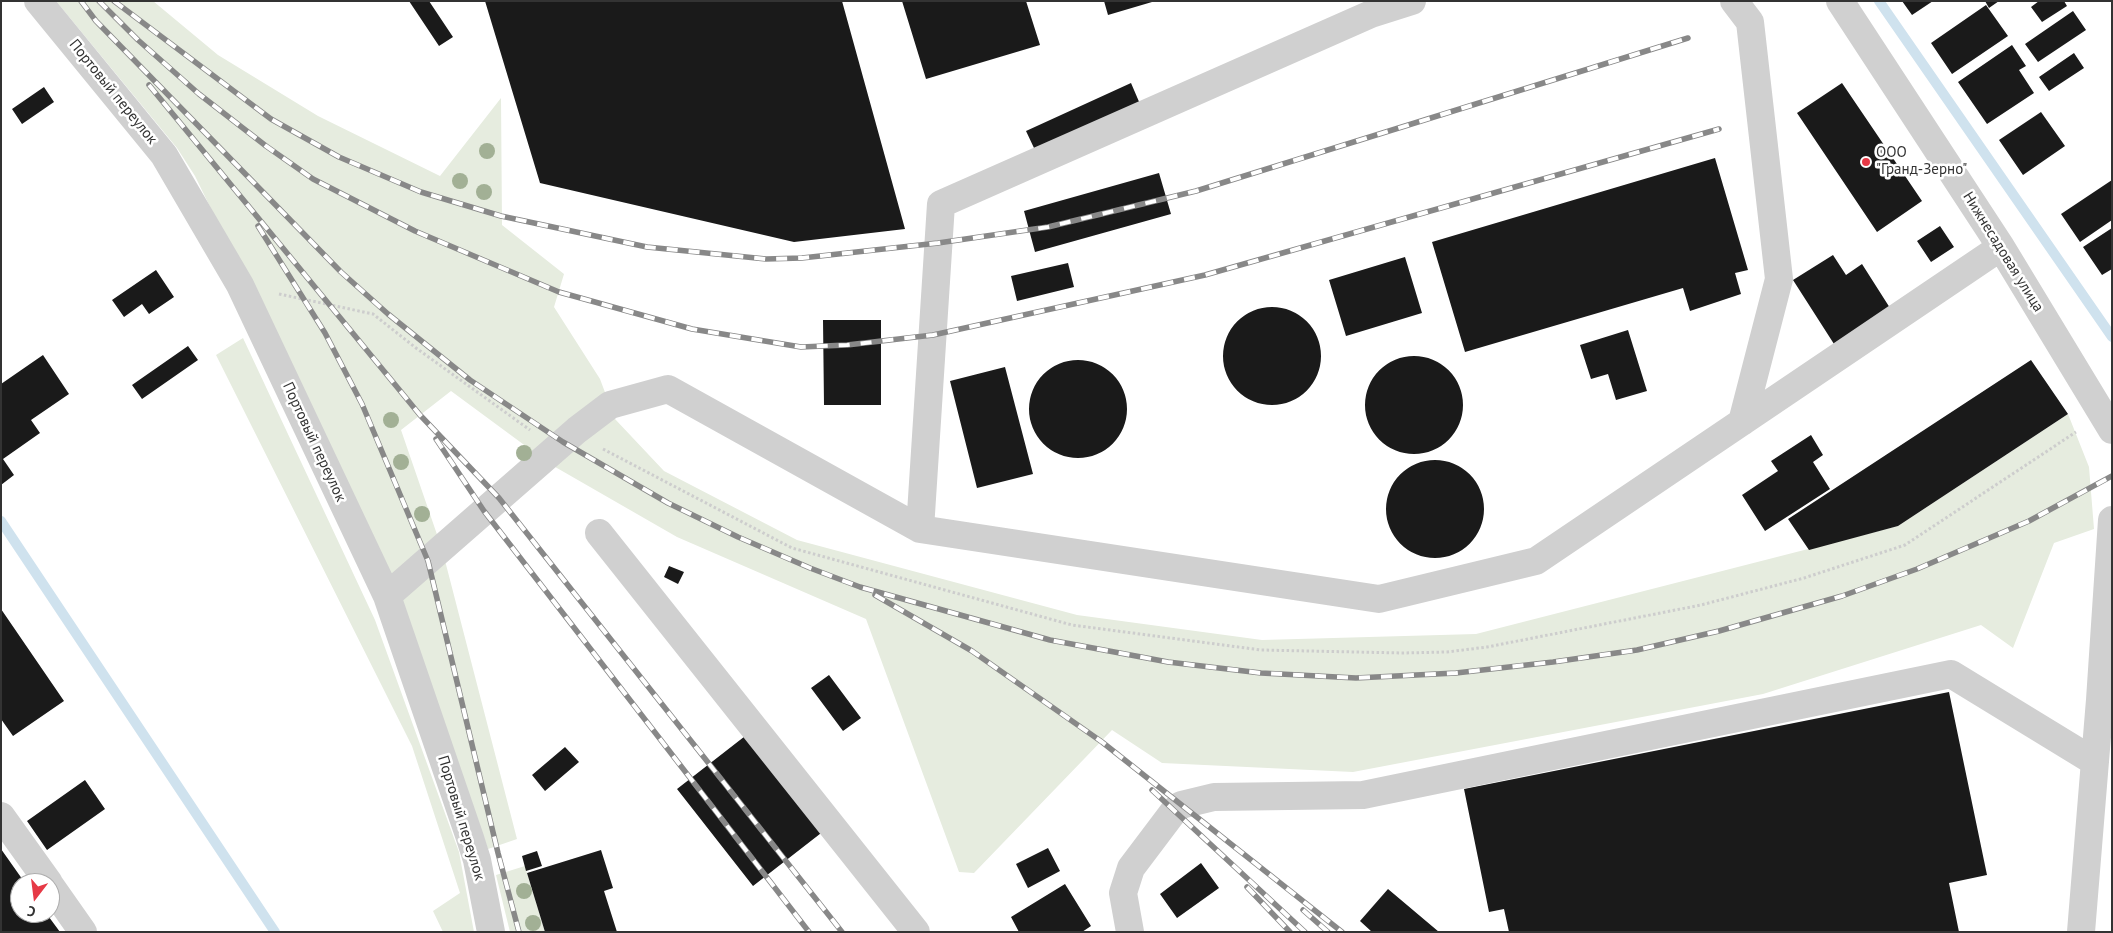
<!DOCTYPE html>
<html>
<head>
<meta charset="utf-8">
<style>
  body { margin:0 }
  #map { position:relative; width:2113px; height:933px; overflow:hidden; background:#fff; font-family:"PT Sans",sans-serif }
  canvas { display:block }
  .frame { position:absolute; inset:0; border:2px solid #333; pointer-events:none }
  .north { position:absolute; left:10px; top:873px; width:50px; height:50px; box-sizing:border-box; background:#fff; border:1px solid #adadad; border-radius:50%; rotate:195deg; font-size:14px; font-weight:700; line-height:20px; text-align:center; color:#333 }
  .north::after { content:''; display:block; margin:auto; width:18px; height:22px; background:#e63946; clip-path:polygon(50% 0,100% 100%,50% 72%,0 100%) }
</style>
</head>
<body>
<div id="map">
<canvas width="2113" height="933"></canvas>
<div class="frame"></div>
<div class="north">С</div>
</div>
<script>
const ctx = document.querySelector('canvas').getContext('2d');
ctx.lineJoin = 'round';
function fillPath(path, color) {
  ctx.fillStyle = color;
  ctx.fill(path, 'evenodd');
}
function toPath(rows) {
  const path = new Path2D();
  for (const r of rows) {
    if (r.length === 3) {
      path.moveTo(r[0] + r[2], r[1]);
      path.arc(r[0], r[1], r[2], 0, 2 * Math.PI);
      continue;
    }
    path.moveTo(r[0], r[1]);
    for (let i = 2; i < r.length; i += 2) path.lineTo(r[i], r[i + 1]);
  }
  return path;
}
function trace(path, color, width, dash) {
  ctx.strokeStyle = color;
  ctx.lineWidth = width;
  ctx.lineCap = dash ? 'butt' : 'round';
  ctx.setLineDash(dash || []);
  ctx.stroke(path);
}
function drawText(font, color, halo, rows, align = 'center') {
  ctx.font = font + ' "PT Sans",sans-serif';
  ctx.lineWidth = 5;
  ctx.setLineDash([]);
  ctx.textBaseline = 'middle';
  ctx.strokeStyle = halo;
  ctx.fillStyle = color;
  for (const [text, x, y, turn = 0] of rows) {
    ctx.save();
    ctx.translate(x, y);
    ctx.rotate((+turn || 0) * Math.PI / 180);
    ctx.textAlign = isNaN(turn) ? turn : align;
    if (halo) ctx.strokeText(text, 0, 0);
    ctx.fillText(text, 0, 0);
    ctx.restore();
  }
}
fillPath(toPath([
  [56,1,153,1,218,55,318,116,440,176,501,98,502,225,564,274,554,307,600,379,615,419,664,471,797,540,1077,615,1262,640,1476,634,1898,526,2068,414,2089,467,2094,529,2054,543,2013,648,1981,625,1763,694,1353,772,1162,763,1112,730,974,873,959,872,866,619,677,537,550,464,451,391,401,430,442,549,517,839,488,849,400,597,195,176,177,148],
  [243,338,375,620,459,852,474,932,443,932,433,911,460,893,412,746,216,355],
  [525,866,527,873,545,932,510,932,496,875]
]), '#e6ecdf');
trace(toPath([
  [1879,1,2112,337],
  [1,521,275,932]
]), '#cfe2ee', 10);
fillPath(toPath([
  [409,1,429,1,453,37,439,46],
  [485,1,842,1,905,229,794,242,540,183],
  [902,1,1026,1,1040,45,926,79],
  [1104,1,1152,1,1152,2,1108,15],
  [1902,1,1933,1,1912,15],
  [1985,1,1999,1,1989,8],
  [2039,1,2064,1,2067,6,2042,22,2031,7],
  [1986,5,2008,36,1952,74,1931,43],
  [2073,11,2086,30,2038,62,2025,44],
  [2012,45,2026,66,2019,70,2034,93,1987,124,1958,82],
  [2074,53,2084,68,2049,91,2039,77],
  [1131,83,1146,118,1042,165,1026,131],
  [1842,83,1922,201,1877,232,1797,113],
  [44,87,54,102,22,124,12,109],
  [2041,112,2065,146,2023,175,1999,140],
  [1715,158,1748,270,1735,273,1741,294,1690,311,1683,288,1465,352,1432,242],
  [1159,173,1171,214,1035,252,1024,211],
  [2112,180,2112,220,2080,242,2061,214],
  [1940,226,1954,247,1931,262,1917,241],
  [2112,228,2112,269,2102,275,2083,247],
  [1833,255,1846,275,1862,264,1890,308,1834,344,1793,280],
  [1405,257,1422,313,1346,336,1329,280],
  [1068,263,1074,287,1017,301,1011,276],
  [156,270,174,297,149,314,142,304,124,317,112,300],
  [1272,356,49],
  [823,320,881,320,881,405,824,405],
  [1628,330,1647,391,1616,400,1608,374,1591,379,1580,345],
  [188,346,198,360,142,399,132,385],
  [43,355,69,394,31,420,40,433,3,459,14,475,1,485,1,384],
  [1414,405,49],
  [1078,409,49],
  [2031,360,2068,414,1898,526,1809,550,1788,519],
  [1005,367,1033,474,977,488,950,381],
  [1811,435,1823,455,1813,462,1830,489,1765,531,1742,495,1778,471,1771,461],
  [1435,509,49],
  [669,566,684,572,678,584,664,577],
  [1,609,64,701,13,736,1,719],
  [829,675,861,718,843,731,811,688],
  [1949,692,1987,875,1949,883,1959,932,1509,932,1504,909,1489,912,1464,789],
  [749,733,825,830,753,886,677,789],
  [565,747,579,762,545,791,532,775],
  [85,780,105,809,47,850,27,821],
  [1048,848,1060,871,1028,888,1016,864],
  [1,849,25,883,20,883,20,913,46,913,60,932,1,932],
  [601,850,613,888,604,891,617,932,545,932,527,873],
  [537,851,542,866,526,871,522,856],
  [1201,863,1219,888,1177,918,1160,894],
  [1065,884,1091,926,1082,932,1019,932,1011,917],
  [1388,889,1439,932,1372,932,1360,921]
]), '#1a1a1a');
trace(toPath([
  [279,294,373,314,416,348,530,430],
  [603,449,792,548,1072,625,1261,650,1403,653,1447,652,1487,647,1701,605,1804,578,1905,545,2076,432]
]), '#cdcdcd', 3, [2.5, 2.5]);
trace(toPath([
  [38,1,164,155,240,285,387,596,470,838,477,860,491,932],
  [1412,1,1371,14,941,204,920,529,1379,599,1536,561,2001,247],
  [1734,1,1750,22,1779,279,1742,422],
  [1840,1,2001,247,2112,430],
  [599,533,916,932],
  [387,596,577,430,610,405,668,389,920,529],
  [1,816,49,883],
  [50,885,83,932],
  [1130,932,1123,893,1131,868,1174,811,1181,805,1214,797,1363,795,1951,674,2095,762],
  [2081,932,2100,700,2112,520]
]), '#d0d0d0', 28);
const rail = toPath([
  [81,1,96,21,341,272,388,314,470,380,563,442,668,503,738,537,810,568,860,587,1050,640,1168,662,1261,673,1356,678,1456,673,1553,662,1637,650,1719,631,1842,596,1917,569,2029,521,2112,476],
  [99,1,138,40,199,94,266,146,313,179,415,231,559,292,692,329,801,347,847,345,933,335,1205,275,1719,129],
  [114,1,271,119,339,157,421,192,501,216,647,247,766,259,802,258,938,243,1048,227,1196,191,1688,38],
  [149,85,420,415,499,498,842,932],
  [258,226,325,333,362,404,428,561,498,853,519,932],
  [436,439,484,511,809,932],
  [875,595,972,651,1102,742,1342,932],
  [1152,790,1305,932],
  [1247,887,1290,932],
  [1303,910,1328,932]
]);
trace(rail, '#888', 5.5);
trace(rail, '#fff', 4, [11]);
ctx.fillStyle = '#a2b095';
for (const [x, y] of [
  [487,151],
  [460,181],
  [484,192],
  [391,420],
  [524,453],
  [401,462],
  [422,514],
  [524,891],
  [533,923]
]) {
  ctx.beginPath();
  ctx.arc(x, y, 8, 0, 2 * Math.PI);
  ctx.fill();
}
for (const [x, y, r, color] of [
  [1866,162,5,"#e63946"]
]) {
  const dot = new Path2D();
  dot.arc(x, y, r, 0, 2 * Math.PI);
  ctx.fillStyle = color;
  ctx.fill(dot);
  trace(dot, '#fff', 2);
}
drawText('15px', '#333', '#fff', [
  ["Портовый переулок",113,92,51],
  ["Нижнесадовая улица",2003,252,58],
  ["Портовый переулок",314,442,65],
  ["Портовый переулок",461,818,73]
]);
drawText('15px', '#333', '#fff', [
  ["ООО",1876,153],
  ["\"Гранд-Зерно\"",1876,170]
], 'left');
</script>
</body>
</html>
